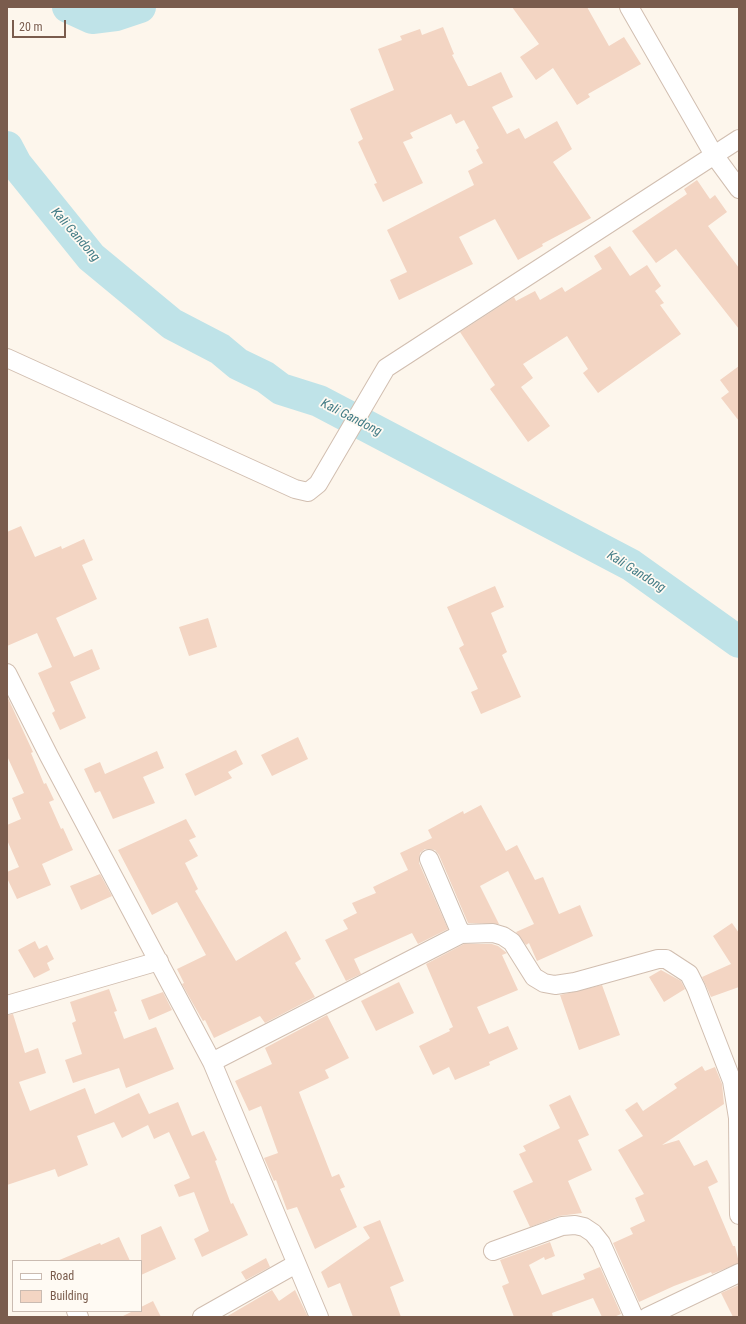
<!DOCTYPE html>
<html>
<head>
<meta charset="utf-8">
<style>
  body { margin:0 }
  #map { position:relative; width:746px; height:1324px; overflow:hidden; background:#fdf6ec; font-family:"Roboto Condensed",sans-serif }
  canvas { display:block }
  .frame { position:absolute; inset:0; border:8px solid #7a5c4d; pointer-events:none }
  .legend { position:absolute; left:12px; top:1260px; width:130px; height:52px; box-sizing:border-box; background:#fffaf3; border:1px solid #cabbb1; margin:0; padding:5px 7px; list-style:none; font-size:12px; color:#7a5c4d }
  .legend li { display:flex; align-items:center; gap:8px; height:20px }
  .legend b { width:20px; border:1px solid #cabbb1 }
  .scale { position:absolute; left:12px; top:20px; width:54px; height:18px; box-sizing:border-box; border:2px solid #7a5c4d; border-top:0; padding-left:5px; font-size:12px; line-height:14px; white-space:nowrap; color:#7a5c4d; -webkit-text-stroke:3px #fffaf3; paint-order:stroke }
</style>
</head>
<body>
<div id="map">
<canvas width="746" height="1324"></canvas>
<div class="frame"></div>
<ul class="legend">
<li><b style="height:5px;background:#fff"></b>Road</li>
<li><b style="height:11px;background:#f3d5c3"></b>Building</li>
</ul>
<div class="scale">20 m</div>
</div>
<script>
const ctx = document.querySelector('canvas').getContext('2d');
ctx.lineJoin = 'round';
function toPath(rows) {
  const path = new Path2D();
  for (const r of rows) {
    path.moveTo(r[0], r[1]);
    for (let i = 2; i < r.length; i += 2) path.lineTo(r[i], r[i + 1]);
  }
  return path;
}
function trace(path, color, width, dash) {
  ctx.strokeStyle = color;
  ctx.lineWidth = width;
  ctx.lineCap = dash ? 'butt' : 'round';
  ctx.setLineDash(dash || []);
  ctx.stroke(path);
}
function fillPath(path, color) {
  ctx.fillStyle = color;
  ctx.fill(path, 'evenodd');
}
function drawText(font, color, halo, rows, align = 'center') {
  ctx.font = font + ' "Roboto Condensed",sans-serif';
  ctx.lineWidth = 3.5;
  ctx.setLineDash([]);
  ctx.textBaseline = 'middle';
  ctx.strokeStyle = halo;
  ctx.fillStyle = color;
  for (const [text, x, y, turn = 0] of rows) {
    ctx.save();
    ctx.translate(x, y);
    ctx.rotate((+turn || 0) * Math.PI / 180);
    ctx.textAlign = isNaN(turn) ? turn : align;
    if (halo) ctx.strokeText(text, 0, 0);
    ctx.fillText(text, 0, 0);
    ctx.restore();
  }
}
trace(toPath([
  [68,7,92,18,116,15,140,7],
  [7,147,16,164,91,257,172,324,220,349,238,364,265,377,281,389,319,401,631,565,739,642]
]), '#bfe3e8', 32);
fillPath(toPath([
  [512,7,587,7,609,46,624,37,641,64,588,94,590,97,577,105,553,68,536,80,520,57,539,44],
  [443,27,454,54,452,55,468,86,471,86,501,72,513,97,492,107,507,134,519,128,525,139,557,121,572,149,553,162,591,218,542,244,543,246,518,260,495,219,459,237,473,264,399,300,390,280,407,272,387,230,474,185,468,171,483,163,476,150,479,148,464,120,456,124,451,114,410,133,413,138,403,142,423,183,383,202,374,184,377,183,358,142,363,139,350,109,394,90,378,49,402,40,400,36,420,29,422,35],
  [697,180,710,199,715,195,727,212,708,226,739,268,739,329,676,249,656,263,632,231,687,194,684,189],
  [610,246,630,276,647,265,661,286,655,291,664,303,660,305,681,334,598,393,583,373,588,369,567,336,523,364,533,378,521,387,550,426,528,442,490,389,495,385,460,332,514,297,516,301,535,291,540,300,562,287,565,292,602,269,594,256],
  [739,366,739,421,721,398,729,392,720,380],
  [21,526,35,557,61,546,62,549,84,539,93,560,82,565,97,599,56,618,74,657,92,649,100,669,70,682,86,718,60,730,52,713,55,711,38,673,52,667,37,633,7,646,7,532],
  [495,586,504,607,491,613,507,652,502,655,521,697,481,714,471,692,478,689,459,648,464,645,447,607],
  [208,618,217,647,189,656,179,627],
  [7,696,33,752,31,753,44,784,46,783,54,800,49,802,61,829,63,828,73,850,42,864,51,885,17,899,7,878,7,872,19,867,7,840,7,825,21,819,12,798,24,793,7,756],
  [298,737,308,759,272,776,261,755],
  [236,750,243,764,228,772,232,778,195,796,185,774],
  [157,751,164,768,143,777,155,803,113,819,100,791,95,793,84,769,100,762,105,774],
  [481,805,506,851,517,845,535,880,543,877,559,914,580,905,593,936,537,961,529,943,526,945,516,932,534,924,508,871,480,886,499,924,468,923,439,855,435,850,425,849,420,853,419,863,448,929,418,944,412,933,354,959,361,974,346,981,325,940,348,929,343,920,357,913,352,903,376,893,373,887,408,870,400,853,432,838,428,830,463,811,464,814],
  [186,819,196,837,189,840,198,856,185,863,198,889,195,891,236,961,286,931,301,959,295,963,315,997,265,1023,260,1016,214,1038,205,1020,203,1021,192,1002,182,984,184,983,177,969,206,955,177,902,152,915,118,850],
  [100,874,112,896,81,910,70,886],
  [732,923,739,933,739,987,711,997,702,977,731,964,713,936],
  [35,941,39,949,47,945,54,959,47,963,50,970,34,978,18,950],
  [464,944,492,944,498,946,507,953,502,955,518,990,477,1007,489,1034,508,1026,518,1049,489,1062,490,1065,455,1080,449,1067,433,1075,419,1046,450,1031,449,1029,453,1027,426,964],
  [661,970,681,981,685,989,664,1002,649,977],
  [399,982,414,1013,376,1031,361,1001],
  [602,985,620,1035,579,1050,560,995],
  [109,989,117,1011,114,1012,124,1039,156,1027,174,1069,126,1088,119,1068,73,1083,65,1060,82,1054,72,1023,76,1021,70,1002],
  [163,992,172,1010,149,1020,141,1000],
  [13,1014,25,1053,38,1048,46,1073,19,1082,30,1111,85,1088,95,1114,139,1093,149,1114,178,1102,192,1136,204,1131,217,1160,215,1161,231,1204,233,1203,248,1235,202,1257,194,1239,209,1231,194,1192,179,1197,174,1185,190,1178,169,1132,154,1139,148,1125,122,1138,114,1122,77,1136,88,1165,58,1177,55,1169,7,1185,7,1015],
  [327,1015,349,1058,325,1070,329,1078,299,1092,332,1177,339,1174,345,1187,340,1189,357,1227,315,1249,297,1207,287,1210,276,1180,274,1181,264,1158,278,1153,261,1106,249,1111,235,1081,272,1064,265,1048],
  [702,1066,705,1071,715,1067,722,1084,724,1104,662,1145,679,1140,694,1166,707,1160,718,1182,708,1187,733,1246,735,1246,739,1263,712,1274,711,1272,674,1286,639,1302,613,1243,633,1234,630,1228,645,1221,635,1198,644,1194,618,1150,643,1136,625,1110,637,1102,643,1111,677,1088,674,1084],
  [570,1095,589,1135,578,1140,592,1170,568,1181,582,1213,559,1216,530,1227,513,1191,533,1182,519,1154,526,1151,523,1146,560,1128,549,1105],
  [380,1220,404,1281,390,1287,401,1317,353,1317,340,1283,328,1288,321,1272,370,1238,363,1227],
  [161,1226,176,1259,141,1275,141,1235],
  [119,1237,130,1261,57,1261,100,1243,101,1245],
  [550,1242,555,1256,545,1260,544,1257,529,1265,542,1295,585,1279,583,1274,600,1267,621,1314,614,1317,602,1317,593,1298,552,1313,553,1317,514,1317,502,1286,509,1283,500,1260],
  [266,1258,270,1267,246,1280,241,1272],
  [739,1285,739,1317,733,1317,721,1293],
  [272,1290,279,1301,295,1290,308,1317,226,1317],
  [153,1301,161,1317,121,1317,133,1311,141,1311,141,1307]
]), '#f3d5c3');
const street = toPath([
  [629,7,714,155,739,189],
  [7,358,295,489,308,492,318,484,386,368,739,139],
  [7,673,49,756,212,1062,319,1317],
  [429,859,461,934],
  [7,1005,159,961],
  [212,1062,461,934,493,933,503,936,512,942,534,977,544,983,555,985,575,982,658,959,666,959,689,974,696,988,732,1081,738,1118,739,1215],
  [493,1251,562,1226,575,1225,584,1227,593,1233,601,1243,634,1317],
  [76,1311,79,1317],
  [202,1317,296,1264],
  [647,1317,739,1273]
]);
trace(street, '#d1beb0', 20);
trace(street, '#fff', 18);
drawText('italic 13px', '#437c86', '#fffaf3', [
  ["Kali Gandong",75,235,49],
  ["Kali Gandong",351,418,27],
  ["Kali Gandong",636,572,32]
]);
</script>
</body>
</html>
